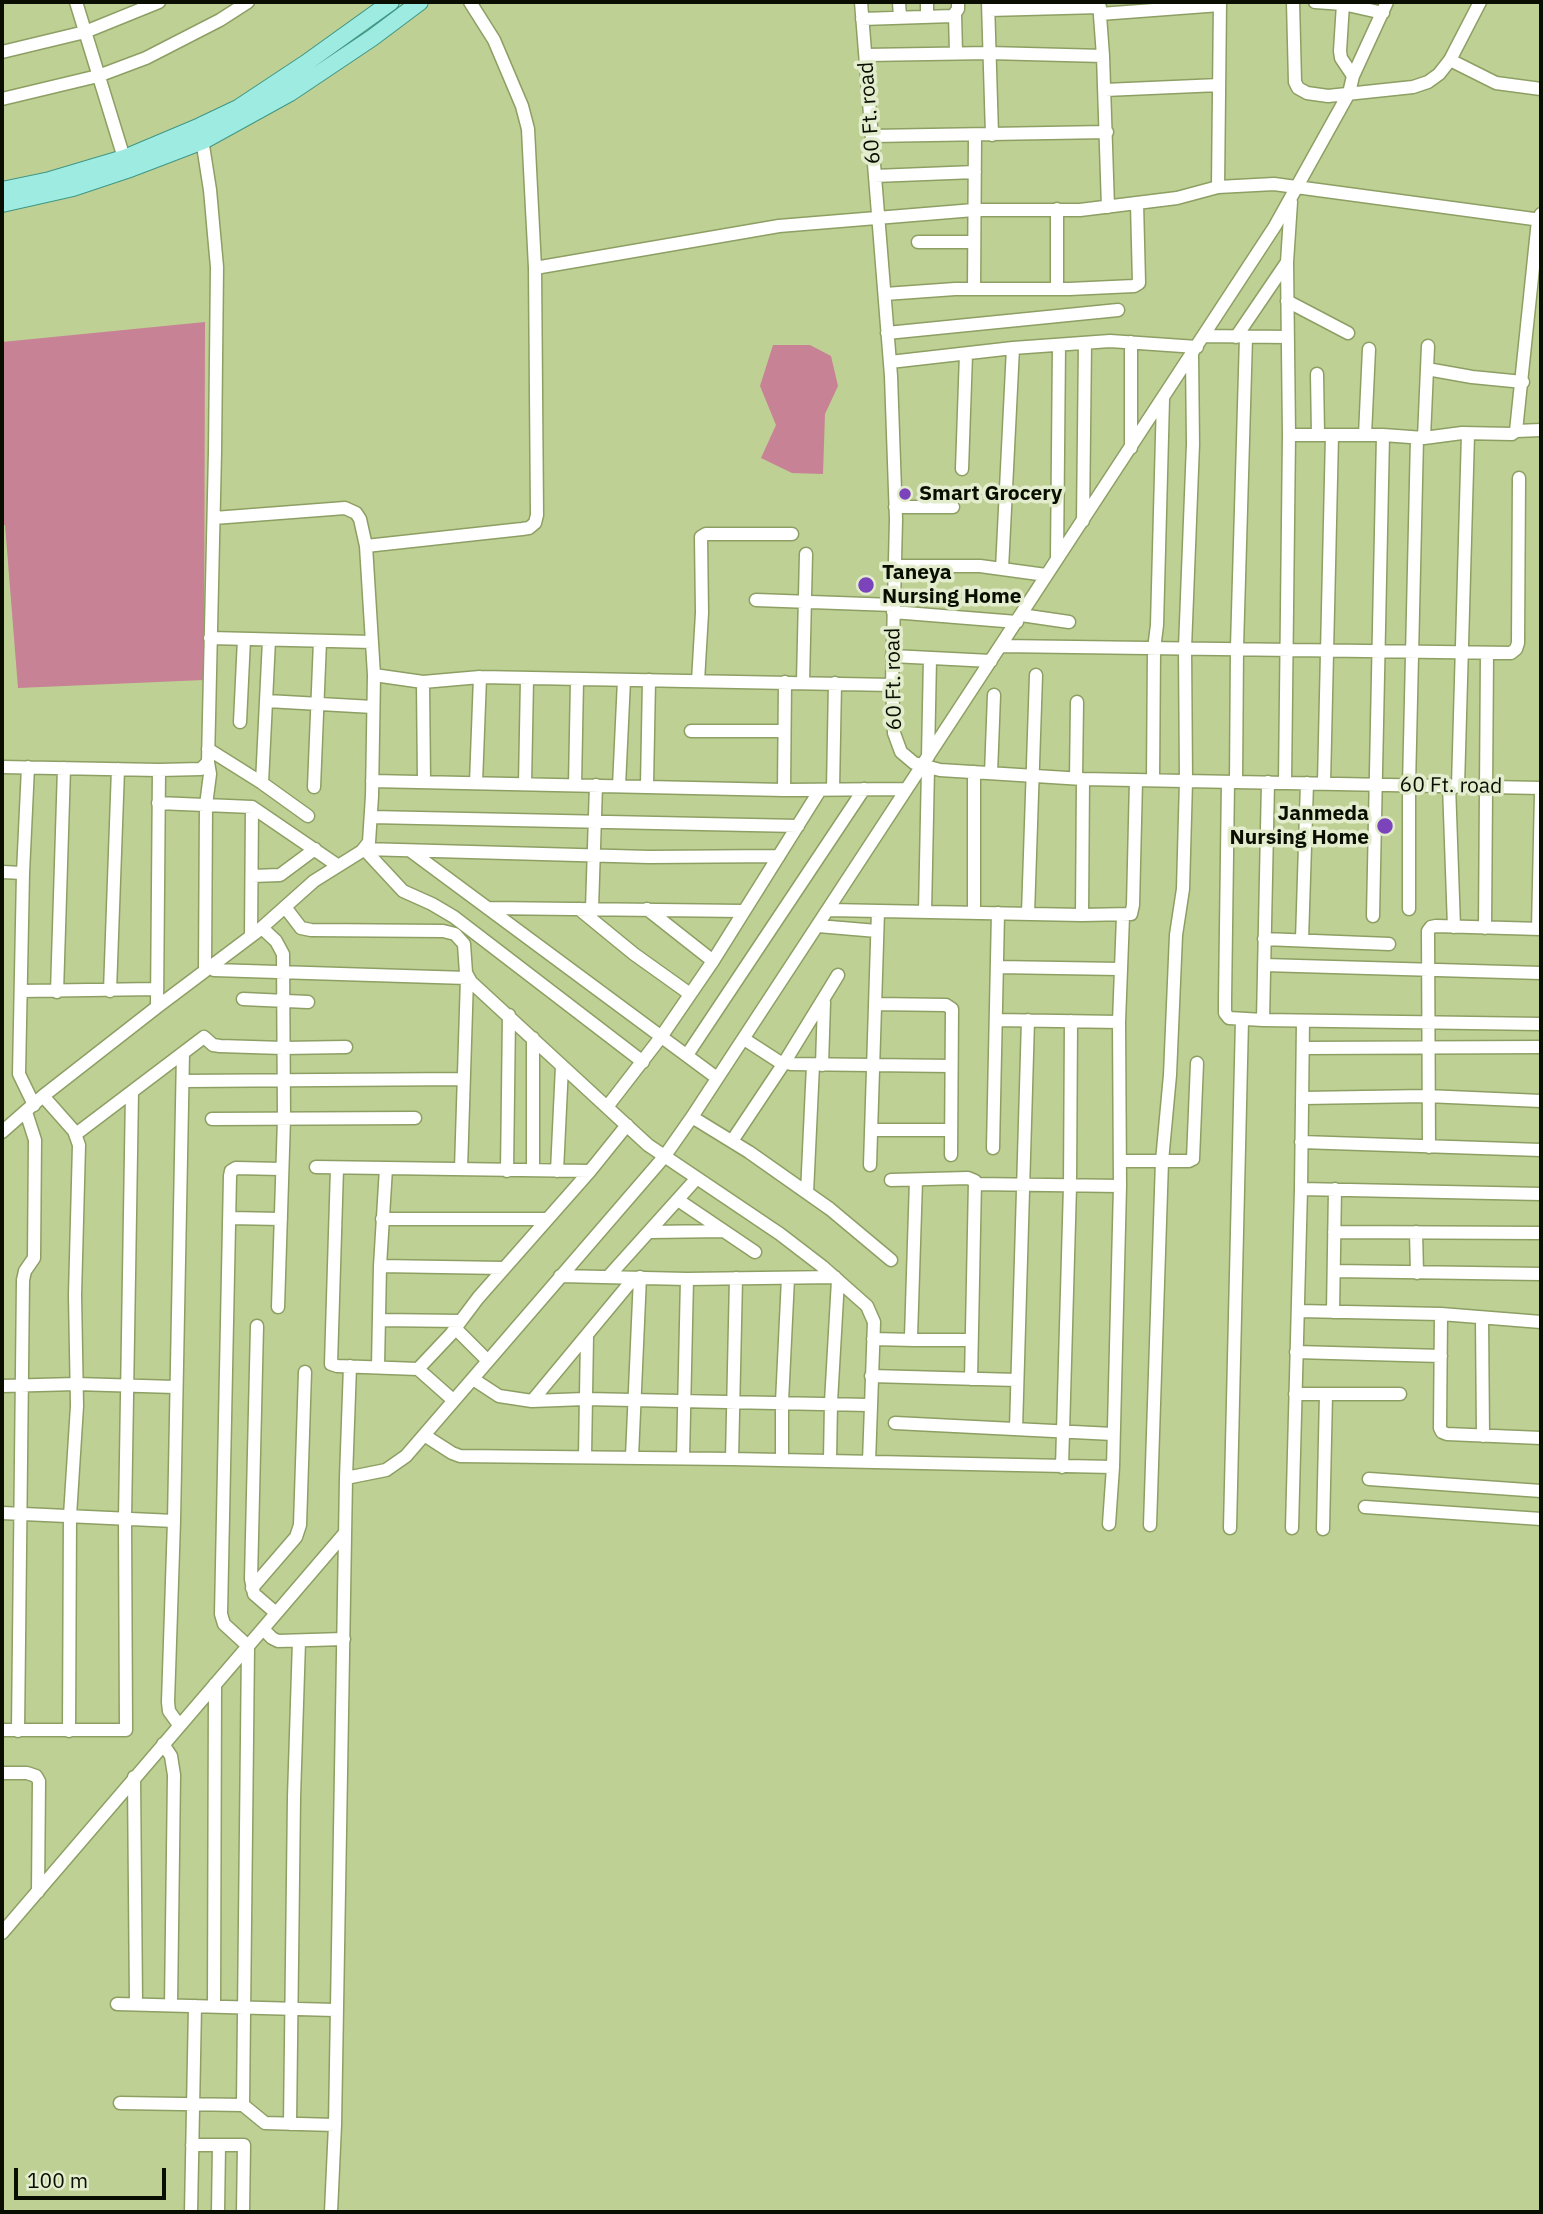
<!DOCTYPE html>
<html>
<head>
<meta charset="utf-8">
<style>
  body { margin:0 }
  #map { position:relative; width:1543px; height:2214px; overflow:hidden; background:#bed094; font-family:"IBM Plex Sans",sans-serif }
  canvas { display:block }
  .frame { position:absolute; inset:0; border:4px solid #090e00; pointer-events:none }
  .scale { position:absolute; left:14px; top:2168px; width:152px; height:32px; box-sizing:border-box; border:4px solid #090e00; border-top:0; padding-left:9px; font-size:21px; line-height:24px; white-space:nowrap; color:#090e00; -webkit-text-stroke:5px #e3edce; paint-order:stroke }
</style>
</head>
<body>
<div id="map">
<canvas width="1543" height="2214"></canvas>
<div class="frame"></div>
<div class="scale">100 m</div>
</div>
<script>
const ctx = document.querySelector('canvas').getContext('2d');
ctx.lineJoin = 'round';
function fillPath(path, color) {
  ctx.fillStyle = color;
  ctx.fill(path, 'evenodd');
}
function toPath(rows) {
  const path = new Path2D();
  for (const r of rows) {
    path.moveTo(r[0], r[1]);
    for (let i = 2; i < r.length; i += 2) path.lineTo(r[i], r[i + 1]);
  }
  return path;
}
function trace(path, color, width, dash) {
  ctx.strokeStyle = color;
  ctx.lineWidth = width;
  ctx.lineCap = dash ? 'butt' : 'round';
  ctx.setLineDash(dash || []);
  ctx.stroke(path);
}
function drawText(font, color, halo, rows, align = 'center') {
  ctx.font = font + ' "IBM Plex Sans",sans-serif';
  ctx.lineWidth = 7;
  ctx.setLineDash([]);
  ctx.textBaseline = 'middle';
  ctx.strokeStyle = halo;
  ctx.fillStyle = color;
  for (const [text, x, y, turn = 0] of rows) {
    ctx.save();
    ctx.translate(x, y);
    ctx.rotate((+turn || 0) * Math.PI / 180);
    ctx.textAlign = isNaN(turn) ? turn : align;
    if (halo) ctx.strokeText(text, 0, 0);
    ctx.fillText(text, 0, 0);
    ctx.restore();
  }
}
fillPath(toPath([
  [205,322,204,680,18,688,5,525,2,525,2,342],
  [773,345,810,345,831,356,838,386,825,414,823,474,792,473,761,458,776,425,760,386]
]), '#c88295');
const minor = toPath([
  [76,2,124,158],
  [861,2,891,376,896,519,892,685,894,733,901,752,914,763,940,770,1083,779,1541,788],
  [899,2,900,17],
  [927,2,927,17],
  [988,2,992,135],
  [1293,2,1295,82,1298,88,1307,93,1328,96,1413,87,1428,82,1439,74,1450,60,1480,2],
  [1315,2,1343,4,1383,13],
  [1343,4,1340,51,1341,58,1353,76],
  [989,10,1100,7],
  [955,14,956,53],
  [1100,14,1220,5],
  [862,19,953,16,958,9,958,2],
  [2,52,85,32,159,2],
  [866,55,989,53,1103,56,1099,2],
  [1103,56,1108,207],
  [1450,60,1496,83,1541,89],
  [1105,90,1219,85],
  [2,99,98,76,146,58,220,20,248,2],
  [872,136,1107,132],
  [875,176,975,172],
  [1218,187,1220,2],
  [918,242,974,242],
  [535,268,779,226,974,210,1080,210,1177,198,1218,187,1274,184,1296,187,1541,220],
  [974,289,975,136],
  [1057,289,1057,209],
  [885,294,955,289,1069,289,1134,286,1139,283,1137,203],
  [1287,301,1348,333],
  [887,333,1118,310],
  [1204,336,1287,337],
  [1236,337,1287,262],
  [1131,342,1131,448],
  [890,362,1013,348,1110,341,1197,347],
  [1427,369,1472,377,1523,382],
  [1317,374,1318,435],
  [1516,431,1541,430],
  [1289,435,1383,435,1424,438,1462,433,1512,434,1516,431,1538,220,1541,214],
  [1365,435,1369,349],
  [1424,438,1428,346],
  [962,469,966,354],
  [895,507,953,507],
  [1083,521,1085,343],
  [366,546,522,529,529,528,535,523,537,515,535,268,528,129,522,106,494,40,470,2],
  [1057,558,1059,345],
  [895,566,980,566,1046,575],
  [1002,569,1013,348],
  [756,600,893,605],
  [893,612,1017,622],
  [1021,615,1069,622],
  [210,638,372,642],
  [1001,646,1511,653,1516,649,1518,643,1519,478],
  [892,656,991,661],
  [374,675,423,682,480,677,892,685],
  [698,681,702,613,701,537,706,534,792,534],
  [423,682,424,782],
  [803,682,806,554],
  [267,701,373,707],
  [240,722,244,639],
  [691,731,784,731],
  [208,749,262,783,308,816],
  [928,757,930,658],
  [2,767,159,770,201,769,208,762,215,452,217,267,210,190,201,133],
  [28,767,23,873,19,1074,34,1105],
  [974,772,974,913],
  [991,773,994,695],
  [1076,778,1077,702],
  [1153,780,1154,649,1157,625,1163,399],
  [372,781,784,790,906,789],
  [1228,782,1225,1001,1225,1013,1229,1018,1263,1020,1541,1024],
  [1236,782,1237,647,1246,337],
  [1285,782,1289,435,1287,262,1291,202],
  [262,783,269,640],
  [476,783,480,677],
  [1324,783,1332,435],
  [525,784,527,679],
  [575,785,577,680],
  [647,785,649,680],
  [1449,785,1454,927],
  [619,786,624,680],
  [1458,786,1468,434],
  [314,787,320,641],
  [833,789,835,683],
  [784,790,785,682],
  [158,803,252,807,337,865],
  [371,817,798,826],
  [364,849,649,857,779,856],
  [364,849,403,891,432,904,454,917,643,1062],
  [412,852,717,1078],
  [2,872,23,873],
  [252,876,280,875,315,849],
  [285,907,301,928,311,930,443,931,455,934,464,944,466,973,471,982,648,1145,780,1234,823,1267,867,1306,874,1322,869,1462],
  [488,908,743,911],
  [579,909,634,954,690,994],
  [592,909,596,785],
  [647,909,713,961],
  [1409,909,1409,786,1417,438],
  [829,910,1082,915,1131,914,1133,905,1136,780],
  [925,912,928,768],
  [1028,914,1036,675],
  [1082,915,1083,779],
  [1373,916,1383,435],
  [818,926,877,931],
  [262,928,276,941,283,954,284,1119,278,1307],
  [1485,928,1487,653],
  [1538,929,1541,793],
  [251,936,252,807],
  [1264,939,1389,944],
  [1302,940,1307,783],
  [1264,965,1541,973],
  [997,967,1120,969],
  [205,970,206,805,210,774,208,762],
  [214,970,467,978,461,1169],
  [21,991,156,989],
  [110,991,118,769],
  [57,992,64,768],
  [243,999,308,1002],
  [875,1004,946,1005,952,1009,951,1155],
  [157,1007,159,770],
  [996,1020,1119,1022],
  [1263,1020,1268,782],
  [744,1039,778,1061,791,1064,951,1066],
  [1303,1048,1541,1047],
  [687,1055,864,789],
  [822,1065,824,1002],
  [184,1081,463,1079],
  [43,1096,74,1131,79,1145,75,1295,77,1406,70,1516,69,1731],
  [1303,1098,1426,1096,1541,1101],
  [607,1107,661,1037,713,961,820,790],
  [692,1117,749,1152,830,1209,891,1260],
  [212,1119,415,1118],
  [871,1130,951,1130],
  [2,1132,43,1096,157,1007,258,931,314,881,362,851,369,842,372,796,374,675,366,546,360,519,356,513,345,508,214,518],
  [76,1134,204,1037,213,1045,220,1046,283,1048,346,1047],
  [732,1141,784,1063,838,975],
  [1301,1142,1541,1150],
  [1429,1147,1428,931,1431,927,1436,926,1541,929],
  [993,1148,998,913],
  [1120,1161,1189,1161,1193,1159,1197,1063],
  [870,1165,878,911],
  [316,1167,386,1168],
  [337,1168,331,1364,337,1366,418,1369,453,1400],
  [533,1170,533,1038],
  [507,1171,509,1015],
  [557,1171,562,1066],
  [891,1180,968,1178,975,1181,971,1379],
  [916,1180,911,1337,914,1340,971,1340],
  [976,1184,1120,1186],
  [1301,1189,1541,1194],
  [807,1193,813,1065],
  [678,1200,755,1252],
  [230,1218,281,1219],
  [382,1219,547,1219],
  [650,1232,723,1231],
  [1334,1232,1541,1233],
  [1416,1232,1417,1273],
  [380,1266,504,1268],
  [1334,1271,1541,1274],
  [560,1276,687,1279,835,1277],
  [608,1277,697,1178],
  [1298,1311,1441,1314,1541,1322],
  [1333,1312,1335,1189],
  [1441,1314,1440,1428,1442,1432,1447,1434,1541,1438],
  [1482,1318,1483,1436],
  [379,1320,461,1321],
  [257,1326,251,1579,254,1594,276,1613],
  [455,1328,488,1361],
  [873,1339,914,1340],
  [1296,1352,1441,1356],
  [378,1366,380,1266,386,1168,590,1171],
  [418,1369,451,1334,478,1298,590,1171,627,1125],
  [871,1376,1017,1380],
  [473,1379,499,1396,532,1401,585,1399,869,1405],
  [2,1386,76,1384,175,1387],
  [1295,1394,1400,1394],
  [532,1401,634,1278],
  [895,1423,1113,1434],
  [1016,1429,1028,1020],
  [424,1435,452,1453,460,1456,732,1459,1113,1467],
  [585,1456,587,1335],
  [632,1457,640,1277],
  [683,1458,687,1279],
  [732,1459,736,1278],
  [782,1460,782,1402,788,1278],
  [830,1460,831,1402,838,1280],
  [1062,1467,1070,1186,1071,1021],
  [346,1478,386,1470,406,1456,664,1157,692,1117,1275,226,1349,93,1353,76,1387,2],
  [1369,1479,1541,1491],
  [1365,1507,1541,1519],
  [2,1513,174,1521],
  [1109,1524,1113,1467,1120,1186,1119,1022,1123,916],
  [1150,1525,1162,1161,1170,1075,1176,935,1183,889,1186,781,1185,648,1193,444,1192,355],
  [1230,1528,1242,1020],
  [1292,1528,1301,1189,1303,1021],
  [1323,1529,1326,1394],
  [252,1588,296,1537,300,1525,305,1372],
  [263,1629,272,1638,278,1641,344,1639],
  [179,1725,169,1711,168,1702,174,1521,183,1053],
  [2,1730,126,1730,125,1518,132,1092],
  [18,1731,23,1280,25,1271,34,1258,35,1140,26,1112],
  [163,1744,171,1756,174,1775,171,2005],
  [2,1773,27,1773,36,1776,39,1781,38,1892],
  [134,1777,136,2004],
  [2,1933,345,1533],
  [117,2004,335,2010],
  [214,2006,215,1684],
  [120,2103,243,2105,265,2123,335,2125,346,1478,350,1366],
  [243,2105,248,1646,224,1624,221,1614,230,1176,231,1171,236,1168,281,1169],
  [290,2124,294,1797,299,1641],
  [192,2145,244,2145,243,2212],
  [191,2212,195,2006],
  [218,2212,219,2145],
  [331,2212,335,2125]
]);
const major = toPath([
  [2,190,50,180,124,158,200,126,238,108,306,63,391,2],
  [2,204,73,188,127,170,203,141,290,93,372,38,420,2]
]);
trace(minor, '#8e9f64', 15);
trace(major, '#409685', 18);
trace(minor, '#fff', 12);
trace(major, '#9eece1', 16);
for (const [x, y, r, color] of [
  [905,494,7,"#7b44ba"],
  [866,585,9,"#7b44ba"],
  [1385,826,9,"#7b44ba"]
]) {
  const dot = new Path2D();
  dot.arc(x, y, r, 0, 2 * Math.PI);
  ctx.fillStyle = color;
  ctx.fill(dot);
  trace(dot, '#e3edce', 2.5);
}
drawText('21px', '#090e00', '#e3edce', [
  ["60 Ft. road",870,113,-94],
  ["60 Ft. road",894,679,-91],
  ["60 Ft. road",1451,786,1]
]);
drawText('bold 21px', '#090e00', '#e3edce', [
  ["Smart Grocery",919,494],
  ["Taneya",882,573],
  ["Nursing Home",882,597],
  ["Janmeda",1369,814,"right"],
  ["Nursing Home",1369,838,"right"]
], 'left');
</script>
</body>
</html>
